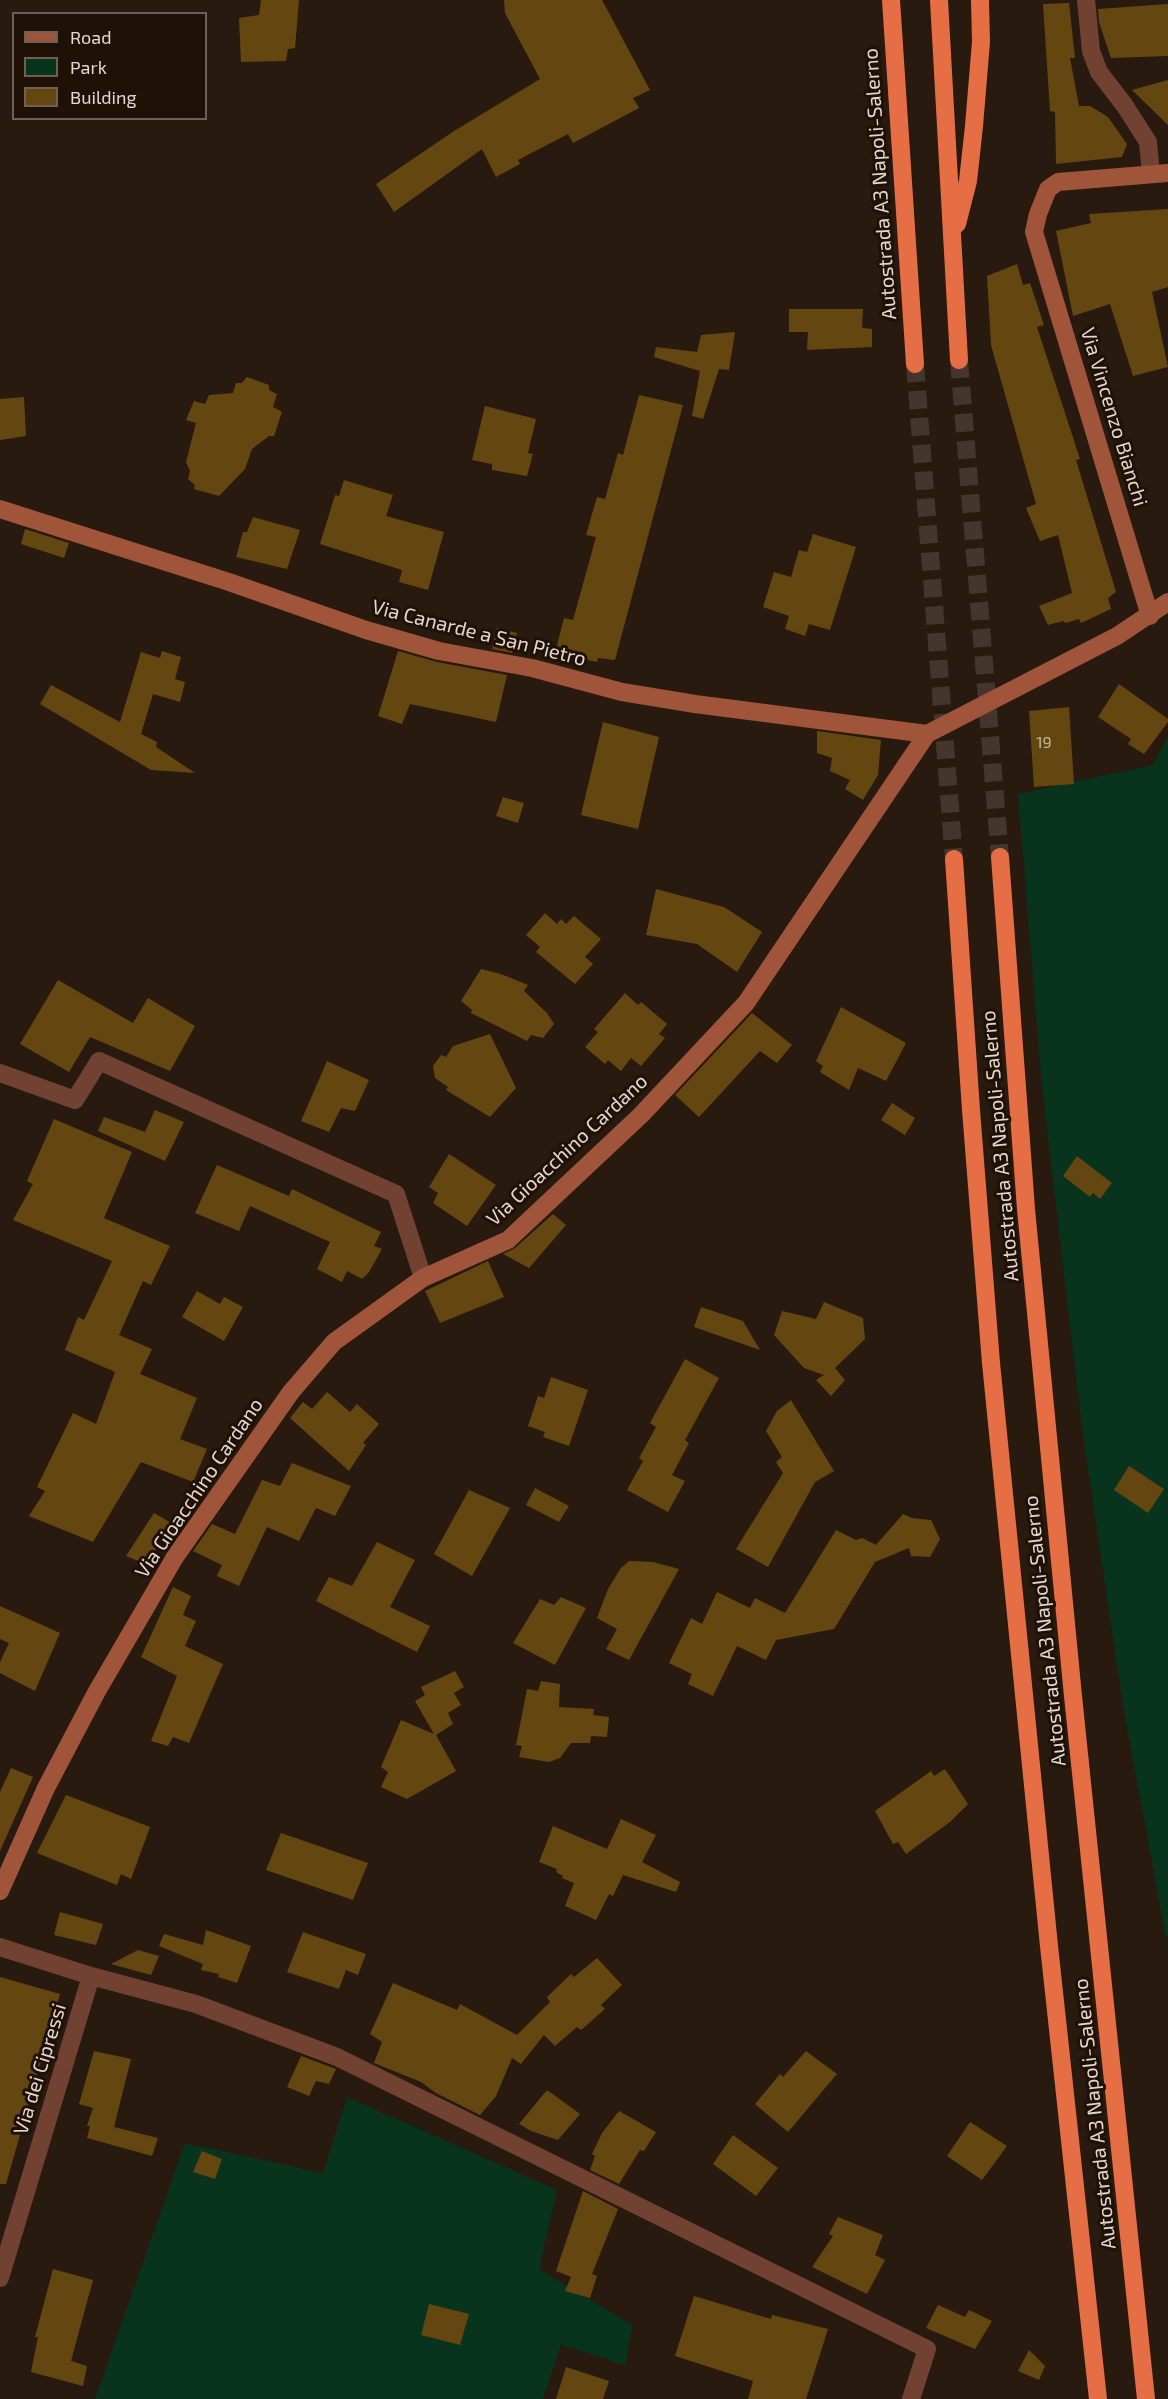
<!DOCTYPE html>
<html>
<head>
<meta charset="utf-8">
<style>
  body { margin:0 }
  #map { position:relative; width:1168px; height:2399px; overflow:hidden; background:#281a0f; font-family:"Exo 2",sans-serif }
  canvas { display:block }
  .legend { position:absolute; left:12px; top:12px; width:195px; height:108px; box-sizing:border-box; background:#1f1106; border:2px solid #6d6157; margin:0; padding:8px 10px; list-style:none; font-size:18px; color:#e3d8d1 }
  .legend li { display:flex; align-items:center; gap:12px; height:30px }
  .legend b { width:30px; border:2px solid #6d6157 }
</style>
</head>
<body>
<div id="map">
<canvas width="1168" height="2399"></canvas>
<ul class="legend">
<li><b style="height:8px;background:#a0543a"></b>Road</li>
<li><b style="height:16px;background:#08331d"></b>Park</li>
<li><b style="height:16px;background:#644710"></b>Building</li>
</ul>
</div>
<script>
const ctx = document.querySelector('canvas').getContext('2d');
ctx.lineJoin = 'round';
function fillPath(path, color) {
  ctx.fillStyle = color;
  ctx.fill(path, 'evenodd');
}
function toPath(rows) {
  const path = new Path2D();
  for (const r of rows) {
    path.moveTo(r[0], r[1]);
    for (let i = 2; i < r.length; i += 2) path.lineTo(r[i], r[i + 1]);
  }
  return path;
}
function trace(path, color, width, dash) {
  ctx.strokeStyle = color;
  ctx.lineWidth = width;
  ctx.lineCap = dash ? 'butt' : 'round';
  ctx.setLineDash(dash || []);
  ctx.stroke(path);
}
function drawText(font, color, halo, rows, align = 'center') {
  ctx.font = font + ' "Exo 2",sans-serif';
  ctx.lineWidth = 6;
  ctx.setLineDash([]);
  ctx.textBaseline = 'middle';
  ctx.strokeStyle = halo;
  ctx.fillStyle = color;
  for (const [text, x, y, turn = 0] of rows) {
    ctx.save();
    ctx.translate(x, y);
    ctx.rotate((+turn || 0) * Math.PI / 180);
    ctx.textAlign = isNaN(turn) ? turn : align;
    if (halo) ctx.strokeText(text, 0, 0);
    ctx.fillText(text, 0, 0);
    ctx.restore();
  }
}
fillPath(toPath([
  [1168,736,1168,1935,1166,1938,1123,1706,1083,1435,1042,1087,1018,794,1153,765],
  [347,2097,557,2190,539,2269,632,2325,626,2366,561,2344,543,2399,95,2399,185,2143,323,2173]
]), '#08331d');
fillPath(toPath([
  [261,0,299,0,295,48,288,49,286,61,241,62,239,18,259,15],
  [504,0,602,0,650,90,633,98,639,108,573,143,568,134,518,160,520,164,496,177,482,149,394,212,376,184,454,131,540,79,505,13],
  [1069,3,1075,58,1070,58,1079,106,1090,106,1108,117,1127,144,1122,157,1056,164,1055,112,1050,111,1043,4],
  [1168,4,1168,56,1111,58,1099,22,1098,9],
  [1168,80,1168,125,1132,90],
  [1168,209,1168,287,1152,292,1168,367,1133,376,1110,304,1073,316,1056,231,1091,223,1089,214],
  [1017,264,1023,285,1030,283,1044,325,1037,327,1080,459,1076,460,1116,592,1108,598,1111,609,1081,623,1079,619,1066,623,1063,621,1048,625,1039,606,1072,593,1058,535,1040,541,1026,508,1036,504,991,345,987,276],
  [789,309,863,309,862,328,872,329,872,347,807,350,808,332,789,332],
  [735,332,729,370,719,369,703,419,692,416,700,371,654,357,656,347,697,352,701,335],
  [247,377,269,385,269,390,277,394,273,407,282,412,274,436,269,436,252,449,245,469,219,496,194,489,195,485,188,479,190,471,186,462,196,423,186,420,194,401,205,404,209,395,233,393,236,383,242,383],
  [639,395,683,405,615,660,598,658,597,662,555,653,564,618,573,620,596,537,586,535,597,497,605,499,618,453,623,455],
  [24,397,26,436,0,440,0,399],
  [485,406,536,419,528,453,533,454,527,476,492,470,492,464,472,460],
  [344,480,393,495,386,516,444,532,428,590,399,582,402,570,320,544,335,495,339,496],
  [253,517,300,530,287,569,236,557,243,532,247,532],
  [25,529,69,543,64,558,21,544],
  [813,534,856,547,830,630,809,624,805,636,785,629,789,616,763,607,774,572,791,577,799,550,807,552],
  [497,628,517,633,512,653,492,649],
  [162,651,181,657,175,679,185,682,180,702,153,694,141,734,157,742,156,747,195,773,151,770,40,704,51,685,120,722,141,652,160,658],
  [398,651,437,662,507,675,496,722,410,704,402,724,378,716],
  [1119,684,1168,719,1168,722,1144,754,1128,744,1131,739,1098,717],
  [1069,707,1074,784,1034,787,1029,711],
  [603,722,659,737,638,829,581,815],
  [817,731,881,740,878,775,863,800,845,789,850,780,830,771,832,758,817,753],
  [503,797,524,803,518,823,496,816],
  [656,889,724,907,762,932,737,972,697,944,646,935],
  [545,913,557,924,561,919,566,924,574,916,601,939,585,957,593,964,575,984,536,952,540,947,526,935],
  [481,969,501,974,528,985,524,991,547,1013,554,1024,543,1038,531,1035,527,1041,471,1013,472,1010,461,1001],
  [58,980,133,1023,148,998,195,1026,170,1071,90,1037,69,1072,20,1044],
  [625,993,638,1005,641,1002,667,1024,659,1034,665,1038,641,1066,631,1058,621,1071,608,1060,605,1064,585,1047,598,1032,594,1029],
  [841,1007,906,1043,886,1081,858,1068,849,1090,820,1072,823,1066,816,1061],
  [752,1013,792,1045,777,1063,760,1051,699,1117,675,1095],
  [490,1034,516,1088,490,1117,446,1090,448,1087,435,1078,433,1066,441,1055,446,1057,453,1046],
  [327,1061,369,1080,355,1111,341,1108,329,1132,301,1121],
  [892,1103,915,1118,905,1135,881,1120],
  [155,1110,184,1122,165,1161,98,1131,104,1117,145,1132],
  [54,1119,132,1152,104,1218,170,1246,151,1285,143,1281,119,1335,152,1349,140,1374,197,1398,180,1439,207,1449,193,1482,141,1462,93,1542,29,1516,45,1491,37,1487,73,1413,96,1424,115,1372,65,1350,78,1317,84,1320,112,1261,13,1220,33,1184,27,1181],
  [449,1154,496,1185,467,1226,433,1203,438,1193,429,1187],
  [1077,1156,1112,1183,1100,1199,1093,1193,1090,1197,1063,1176],
  [217,1165,289,1196,292,1189,381,1232,374,1246,382,1249,369,1272,362,1279,347,1271,342,1282,317,1269,330,1242,250,1206,239,1231,195,1213],
  [553,1214,566,1225,529,1268,503,1254,515,1248],
  [488,1261,504,1297,440,1323,425,1291],
  [197,1291,220,1304,224,1297,243,1307,224,1341,182,1317],
  [824,1302,863,1318,865,1339,835,1368,845,1380,831,1396,816,1380,824,1375,804,1368,774,1335,782,1311,816,1319],
  [701,1307,743,1321,760,1350,694,1327],
  [685,1359,719,1378,685,1440,689,1443,672,1475,685,1481,668,1512,627,1490,643,1461,639,1458,656,1427,650,1423],
  [551,1377,588,1390,569,1446,543,1437,545,1432,528,1426,538,1396,544,1398],
  [327,1392,350,1412,357,1404,379,1424,363,1443,366,1445,349,1471,290,1418,303,1402,312,1409],
  [791,1400,834,1471,815,1482,768,1567,736,1549,783,1473,776,1462,782,1457,766,1431,777,1411],
  [292,1463,351,1486,335,1516,316,1508,299,1541,267,1527,239,1586,217,1576,222,1565,193,1551,212,1524,235,1534,262,1480,280,1486],
  [1129,1466,1164,1489,1148,1513,1114,1490],
  [535,1488,569,1506,559,1522,526,1505],
  [469,1490,510,1508,472,1576,434,1554],
  [154,1513,173,1524,146,1564,126,1556],
  [903,1514,912,1518,931,1520,940,1539,930,1557,911,1556,909,1548,875,1562,834,1629,776,1640,766,1660,737,1646,713,1696,688,1684,692,1674,669,1663,691,1618,702,1624,717,1592,750,1608,755,1598,785,1613,836,1530,856,1540,862,1538,876,1545],
  [377,1542,415,1560,390,1607,430,1626,417,1652,316,1601,329,1577,352,1586],
  [629,1561,653,1562,679,1569,629,1660,606,1649,617,1629,597,1618,608,1589,621,1568],
  [173,1587,191,1596,183,1615,196,1621,185,1646,223,1664,189,1743,173,1737,168,1746,151,1741,177,1676,141,1657],
  [561,1597,586,1608,555,1665,513,1643,540,1599,554,1605],
  [0,1606,60,1633,35,1691,0,1673,0,1662,9,1643,0,1639],
  [455,1671,464,1687,454,1693,461,1705,448,1713,453,1724,436,1735,456,1771,407,1799,381,1787,388,1772,381,1767,401,1720,434,1734,415,1701,425,1695,421,1687],
  [541,1681,560,1684,559,1707,594,1709,593,1715,609,1717,607,1737,591,1736,590,1743,571,1743,560,1758,549,1762,519,1757,522,1746,516,1745,527,1689,538,1691],
  [11,1768,33,1777,0,1851,0,1792],
  [945,1769,968,1804,950,1822,906,1854,898,1842,893,1844,875,1811,931,1771,934,1776],
  [66,1795,150,1827,131,1879,121,1874,117,1885,37,1853],
  [621,1819,656,1835,642,1862,680,1882,676,1892,623,1875,613,1896,609,1894,596,1920,565,1906,574,1883,562,1878,563,1876,556,1872,557,1869,539,1862,553,1826,607,1849],
  [281,1833,368,1863,353,1900,266,1870],
  [60,1912,103,1924,96,1945,54,1935],
  [206,1930,251,1946,237,1983,218,1977,219,1974,201,1970,203,1964,159,1946,164,1934,203,1945],
  [303,1932,366,1954,358,1975,346,1970,339,1989,287,1972],
  [138,1950,159,1956,151,1975,111,1964],
  [597,1958,622,1985,601,2005,605,2009,581,2030,577,2027,555,2046,544,2035,521,2064,512,2058,496,2096,480,2115,436,2093,421,2082,374,2063,382,2042,370,2034,393,1983,457,2010,460,2004,517,2035,550,2002,547,1997,571,1974,574,1977],
  [0,1977,60,1994,6,2184,0,2184],
  [94,2051,131,2059,114,2127,158,2138,152,2156,87,2138,90,2126,87,2126,93,2108,79,2104],
  [806,2051,837,2074,788,2132,755,2104,780,2074,783,2077],
  [301,2056,336,2069,329,2084,316,2081,309,2096,287,2087],
  [547,2090,580,2114,558,2140,531,2131,519,2124],
  [619,2111,656,2132,644,2151,640,2150,619,2184,590,2170,595,2156,592,2154,602,2133],
  [970,2122,1007,2146,982,2180,947,2156],
  [733,2135,778,2168,756,2196,713,2164],
  [202,2151,222,2159,215,2179,193,2172],
  [583,2191,618,2209,592,2274,597,2276,590,2298,565,2291,571,2277,556,2271],
  [838,2217,883,2235,875,2255,885,2260,867,2294,812,2267,833,2236,829,2234],
  [53,2269,93,2280,71,2361,87,2366,83,2386,31,2372,38,2337,35,2337],
  [694,2296,771,2319,772,2315,828,2329,806,2399,748,2399,753,2381,675,2356],
  [429,2304,469,2314,460,2345,421,2335],
  [938,2305,965,2317,969,2310,992,2321,975,2349,926,2328],
  [1029,2350,1045,2366,1039,2380,1018,2371],
  [566,2367,609,2381,603,2399,556,2399]
]), '#644710');
trace(toPath([
  [959,360,1000,857],
  [915,364,954,859]
]), '#44362c', 18, [18, 9]);
trace(toPath([
  [1086,0,1091,51,1099,72,1125,106,1148,142,1151,174],
  [0,1073,75,1100,99,1061,396,1194,423,1278],
  [0,1947,91,1976,196,2004,337,2057,927,2349,911,2399],
  [0,2278,91,1976]
]), '#714232', 18);
trace(toPath([
  [0,509,229,582,366,630,439,651,532,668,622,692,695,704,927,734],
  [1150,616,1034,232,1038,214,1048,189,1058,182,1168,173],
  [0,1891,46,1788,96,1693,175,1557,291,1392,334,1342,423,1278,508,1240,641,1115,746,1003,927,734,1117,636,1168,602]
]), '#a0543a', 18);
trace(toPath([
  [891,0,915,364],
  [939,0,959,360],
  [957,224,968,181,974,126,981,42,980,0],
  [1000,857,1026,1209,1073,1696,1146,2399],
  [954,859,971,1110,991,1363,1049,1946,1098,2399]
]), '#e56e45', 18);
drawText('16px', '#c3b4a1', null, [
  ["19",1044,743]
]);
drawText('20px', '#e3d8d1', '#1f1106', [
  ["Autostrada A3 Napoli-Salerno",880,184,-94],
  ["Via Vincenzo Bianchi",1114,417,73],
  ["Via Canarde a San Pietro",479,633,14],
  ["Autostrada A3 Napoli-Salerno",1000,1146,-95],
  ["Via Gioacchino Cardano",567,1150,-43],
  ["Via Gioacchino Cardano",199,1488,-56],
  ["Autostrada A3 Napoli-Salerno",1045,1631,-96],
  ["Via dei Cipressi",40,2069,-73],
  ["Autostrada A3 Napoli-Salerno",1095,2114,-96]
]);
</script>
</body>
</html>
